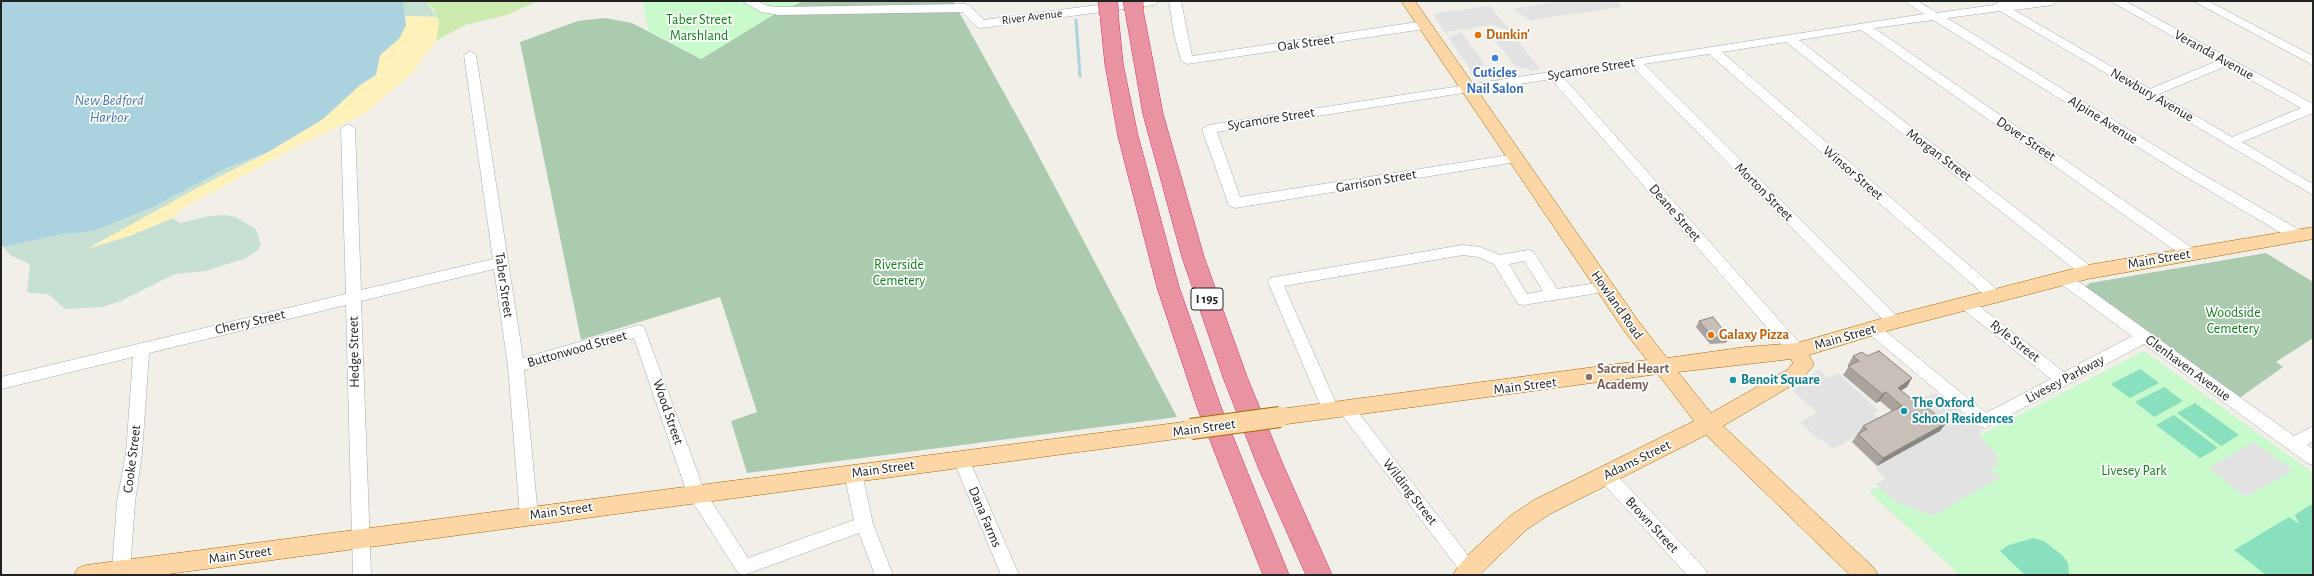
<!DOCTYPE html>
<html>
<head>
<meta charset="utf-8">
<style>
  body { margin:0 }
  #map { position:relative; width:2314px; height:576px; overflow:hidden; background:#f2efe9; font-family:"Alegreya Sans",sans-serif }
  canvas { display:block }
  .frame { position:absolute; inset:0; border:2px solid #222; pointer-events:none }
</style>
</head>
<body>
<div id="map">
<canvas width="2314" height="576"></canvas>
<div class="frame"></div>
</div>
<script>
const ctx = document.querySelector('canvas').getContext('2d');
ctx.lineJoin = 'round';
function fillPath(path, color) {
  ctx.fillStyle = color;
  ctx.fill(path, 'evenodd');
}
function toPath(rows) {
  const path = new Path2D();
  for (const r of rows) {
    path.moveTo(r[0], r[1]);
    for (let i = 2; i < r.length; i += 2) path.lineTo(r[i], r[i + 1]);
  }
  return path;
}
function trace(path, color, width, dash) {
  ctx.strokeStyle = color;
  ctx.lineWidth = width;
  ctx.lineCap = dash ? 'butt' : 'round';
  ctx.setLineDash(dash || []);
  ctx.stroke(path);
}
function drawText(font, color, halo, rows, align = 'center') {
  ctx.font = font + ' "Alegreya Sans",sans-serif';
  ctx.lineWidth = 3.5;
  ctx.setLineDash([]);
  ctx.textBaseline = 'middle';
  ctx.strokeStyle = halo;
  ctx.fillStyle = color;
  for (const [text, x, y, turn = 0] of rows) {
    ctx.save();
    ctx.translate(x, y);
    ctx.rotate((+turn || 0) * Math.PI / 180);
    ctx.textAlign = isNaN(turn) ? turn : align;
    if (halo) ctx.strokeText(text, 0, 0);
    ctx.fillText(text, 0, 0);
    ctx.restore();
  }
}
fillPath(toPath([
  [425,1,538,1,507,15,465,25,436,41,439,22,434,10]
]), '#cdebb0');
fillPath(toPath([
  [403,1,425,1,437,17,406,16,403,11],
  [268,152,201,186,89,248,129,236,173,218,180,223,209,216,225,215,235,217,256,229,261,244,258,250,244,259,205,271,175,274,121,301,102,307,65,309,48,294,30,293,27,291,30,264,10,255,3,247,58,235,92,231,104,227,153,207,227,168]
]), '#c6e0d4');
fillPath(toPath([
  [406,16,437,17,439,22,436,41,411,74,364,114,298,146,196,201,179,211,173,218,129,236,87,249,201,186,262,156,323,119,360,85,376,75,380,55,399,39,406,25]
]), '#fff1ba');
fillPath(toPath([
  [803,1,953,1,1028,136,1177,417,747,473,731,421,757,412,720,297,581,340,520,42,578,21,605,18,632,23,701,59,773,15],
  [2266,253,2313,282,2313,338,2276,362,2283,367,2238,399,2086,289,2086,286,2090,283]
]), '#aacbaf');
fillPath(toPath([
  [643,1,803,1,773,15,701,59,648,31],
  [2144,351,2313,473,2313,575,1960,575,1869,492]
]), '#c8facc');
fillPath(toPath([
  [2140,369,2159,383,2130,398,2111,384],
  [2164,387,2183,401,2154,417,2135,402],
  [2195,403,2239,435,2221,446,2177,413],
  [2174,415,2218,448,2200,458,2156,425],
  [2310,505,2313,505,2313,575,2266,575,2234,550,2289,517,2299,524,2295,515],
  [2033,538,2044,541,2063,556,2068,563,2069,575,2025,575,2000,551,2009,545]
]), '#88e0be');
fillPath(toPath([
  [1562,1,1617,1,1622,7,1530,20,1512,9],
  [1490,6,1540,69,1531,71,1527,68,1515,66,1488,31,1510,35,1505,29,1492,25,1446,32,1450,37,1461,32,1485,65,1472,72,1433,14],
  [1819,369,1828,378,1838,373,1879,411,1874,414,1883,421,1833,449,1821,439,1819,440,1800,422,1817,413,1793,391],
  [1936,393,1982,430,1979,435,1981,438,1996,453,1998,458,1996,467,1989,471,2002,476,1933,516,1896,502,1876,484,1886,479,1875,468,1940,431,1917,400],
  [2254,442,2293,470,2246,497,2208,468]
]), '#e2e2e2');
fillPath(toPath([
  [1,1,403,1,406,25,399,39,380,55,376,75,360,85,323,119,295,136,268,152,227,168,153,207,104,227,92,231,58,235,3,247,1,242]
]), '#aad3df');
trace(toPath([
  [1076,20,1080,76]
]), '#aad3df', 3);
const minor = toPath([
  [742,1,757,1,768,6,779,7,965,4,969,5,984,20,1127,1,1160,1,1154,5,981,28,977,27,962,12,779,15,761,12,742,1],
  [1169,1,1181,1,1192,56,1424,21,1430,25,1424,29,1187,64,1181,60,1174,34,1169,1],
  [1904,1,1918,1,1937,13,1994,5,1999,2,2058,1,2052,5,2014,10,2150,89,2217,61,2110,1,2125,1,2313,104,2313,113,2242,142,2313,184,2313,195,2000,11,1947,18,2188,166,2303,232,2305,236,2303,240,2293,240,2178,172,1933,20,1874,28,2194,249,2196,253,2194,257,2184,257,1861,30,1799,40,2093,268,2095,272,2093,276,2083,276,1786,42,1722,52,2000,292,2003,296,2000,300,1990,300,1709,54,1644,64,1899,318,1902,322,1899,326,1894,328,1889,326,1632,66,1563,77,1803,347,1805,351,1803,355,1797,357,1791,355,1551,79,1217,132,1240,197,1516,154,1523,158,1516,162,1235,208,1230,206,1228,203,1202,129,1209,125,1924,14,1904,1],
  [2226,66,2301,108,2232,137,2159,94,2226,66],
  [2193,1,2208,1,2313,56,2313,65,2193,1],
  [470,51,476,55,523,358,639,325,644,327,704,490,748,558,854,520,844,473,847,468,853,466,859,468,862,473,873,524,893,575,875,575,859,533,744,575,738,573,687,493,634,338,524,370,538,516,535,521,529,523,523,521,520,516,508,366,494,269,361,301,371,575,353,575,346,305,149,353,142,453,135,502,130,571,128,575,114,575,112,571,117,502,126,453,133,357,1,389,1,377,346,294,341,128,348,124,355,128,361,290,493,259,464,55,470,51],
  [1463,245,1480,247,1500,255,1528,250,1533,251,1557,289,1604,282,1609,283,1611,287,1609,291,1604,292,1523,305,1518,304,1494,264,1478,257,1463,255,1284,286,1338,408,1340,404,1346,403,1352,404,1483,575,1463,575,1339,411,1337,416,1331,417,1325,416,1268,282,1270,278,1275,277,1463,245],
  [1524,261,1543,291,1527,294,1509,264,1524,261],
  [2063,273,2068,274,2294,436,2313,426,2313,441,2307,445,2313,449,2313,465,2307,463,2144,344,1985,428,1979,426,1868,333,1865,329,1868,325,1873,323,1878,325,1986,413,2051,379,1961,308,1958,304,1961,300,1971,300,2064,372,2132,336,2058,282,2056,278,2058,274,2063,273],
  [961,452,967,454,969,459,1019,575,1001,575,953,459,955,454,961,452],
  [1606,468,1612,470,1705,569,1708,575,1687,575,1600,480,1597,475,1600,470,1606,468]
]);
const major = toPath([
  [1401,1,1415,1,1639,322,1667,358,1746,347,1797,343,1894,315,2088,265,2313,227,2313,239,2088,279,1894,329,1809,355,1814,365,1801,380,1723,426,1874,568,1878,575,1850,575,1706,435,1550,514,1526,530,1479,575,1453,575,1457,568,1471,552,1510,516,1534,500,1694,421,1658,374,1280,425,1273,423,1270,417,1273,411,1280,409,1647,360,1625,332,1401,1],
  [1791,359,1793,363,1787,370,1711,413,1678,372,1791,359],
  [1191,421,1198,423,1202,429,1198,435,1191,437,161,575,74,575,78,568,86,565,1191,421]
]);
const highway = toPath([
  [1134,5,1140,6,1143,10,1163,114,1204,257,1247,377,1284,467,1332,575,1306,575,1258,467,1223,377,1182,257,1143,114,1125,10,1128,6,1134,5],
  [1109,9,1115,10,1118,14,1123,64,1138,136,1179,287,1221,407,1289,575,1263,575,1197,407,1157,287,1118,136,1105,64,1100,14,1103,10,1109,9]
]);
trace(minor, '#a9a9a9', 1);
trace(major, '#a06b00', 1);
trace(highway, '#dc2a67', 1);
fillPath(minor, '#fff');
fillPath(major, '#fcd6a4');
fillPath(highway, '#e892a2');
const majorBridge = toPath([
  [1191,429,1280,417]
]);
const highwayBridge = toPath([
  [1108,1,1109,14],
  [1133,1,1134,10]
]);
trace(majorBridge, '#a06b00', 22, []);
trace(highwayBridge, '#dc2a67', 20, []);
trace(majorBridge, '#fcd6a4', 20);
trace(highwayBridge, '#e892a2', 19);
fillPath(toPath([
  [1699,321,1729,337,1726,343,1710,344,1696,327],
  [1853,356,1907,387,1901,390,1913,400,1946,423,1940,431,1877,466,1852,442,1863,426,1892,411,1880,401,1876,403,1843,375,1849,366,1848,365]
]), '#aba49e');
fillPath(toPath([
  [1912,378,1907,387,1892,396,1898,388],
  [1886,392,1880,401,1876,403,1882,394],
  [1946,423,1940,431,1877,466,1883,458]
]), '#8b8681');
const building = toPath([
  [1713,317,1729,337,1713,338,1699,321,1713,317],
  [1879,351,1912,378,1898,388,1913,400,1916,398,1946,423,1883,458,1858,434,1867,429,1863,426,1902,406,1886,392,1882,394,1848,366,1859,361,1853,356,1862,352,1867,356,1879,351]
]);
fillPath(building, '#c7bfb8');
trace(building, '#8b8681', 1);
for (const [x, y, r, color] of [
  [1478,35,4,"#e8710a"],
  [1495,58,4,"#3f7fe0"],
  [1711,335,4,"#e8710a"],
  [1589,377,4,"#8d6e63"],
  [1733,380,4,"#0f9aa8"],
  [1904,411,4,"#0f9aa8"]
]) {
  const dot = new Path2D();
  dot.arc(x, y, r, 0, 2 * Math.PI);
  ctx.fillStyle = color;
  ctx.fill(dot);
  trace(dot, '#fff', 1.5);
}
drawText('12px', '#222', '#fff', [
  ["River Avenue",1032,17,-7]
]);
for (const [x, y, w] of [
  [1207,299,32]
]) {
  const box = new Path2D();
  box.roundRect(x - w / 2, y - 11, w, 22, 3);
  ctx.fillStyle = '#fff';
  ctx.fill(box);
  trace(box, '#222', 1);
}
drawText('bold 13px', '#222', null, [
  ["I 195",1207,299]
]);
drawText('14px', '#0c8416', '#fff', [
  ["Taber Street",699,20],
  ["Marshland",699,36],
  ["Riverside",899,265],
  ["Cemetery",899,281],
  ["Woodside",2233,313],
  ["Cemetery",2233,329],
  ["Livesey Park",2134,471]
]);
drawText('bold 14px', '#c56008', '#fff', [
  ["Dunkin'",1486,35],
  ["Galaxy Pizza",1719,335]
], 'left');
drawText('14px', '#222', '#fff', [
  ["Oak Street",1306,43,-8],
  ["Veranda Avenue",2214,55,29],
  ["Sycamore Street",1591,69,-9],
  ["Newbury Avenue",2152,95,30],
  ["Sycamore Street",1271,119,-9],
  ["Alpine Avenue",2103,120,32],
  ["Dover Street",2026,139,34],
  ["Morgan Street",1939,155,37],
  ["Winsor Street",1853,173,41],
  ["Garrison Street",1376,181,-10],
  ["Morton Street",1764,192,45],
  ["Deane Street",1675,213,49],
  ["Main Street",2159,259,-10],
  ["Taber Street",504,285,82],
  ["Howland Road",1617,305,55],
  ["Cherry Street",250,322,-13],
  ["Main Street",1845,337,-16],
  ["Ryle Street",2015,341,38],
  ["Buttonwood Street",577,349,-16],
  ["Hedge Street",354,352,-91],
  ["Glenhaven Avenue",2188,368,36],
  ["Livesey Parkway",2065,379,-28],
  ["Main Street",1525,386,-7],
  ["Wood Street",668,412,71],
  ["Main Street",1204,428,-8],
  ["Cooke Street",132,459,-83],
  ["Adams Street",1637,460,-26],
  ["Main Street",883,469,-8],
  ["Wilding Street",1410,492,52],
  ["Main Street",561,511,-8],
  ["Dana Farms",985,517,67],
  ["Brown Street",1652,525,47],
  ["Main Street",240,555,-8]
]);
drawText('bold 14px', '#366cbe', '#fff', [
  ["Cuticles",1495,73],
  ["Nail Salon",1495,89]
]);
drawText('bold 14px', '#785e54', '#fff', [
  ["Sacred Heart",1597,369],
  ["Academy",1597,385]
], 'left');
drawText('bold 14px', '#0d838f', '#fff', [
  ["Benoit Square",1741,380],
  ["The Oxford",1912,403],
  ["School Residences",1912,419]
], 'left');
drawText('italic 15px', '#4a7aab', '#fff', [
  ["New Bedford",109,100],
  ["Harbor",109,117]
]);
</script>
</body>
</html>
